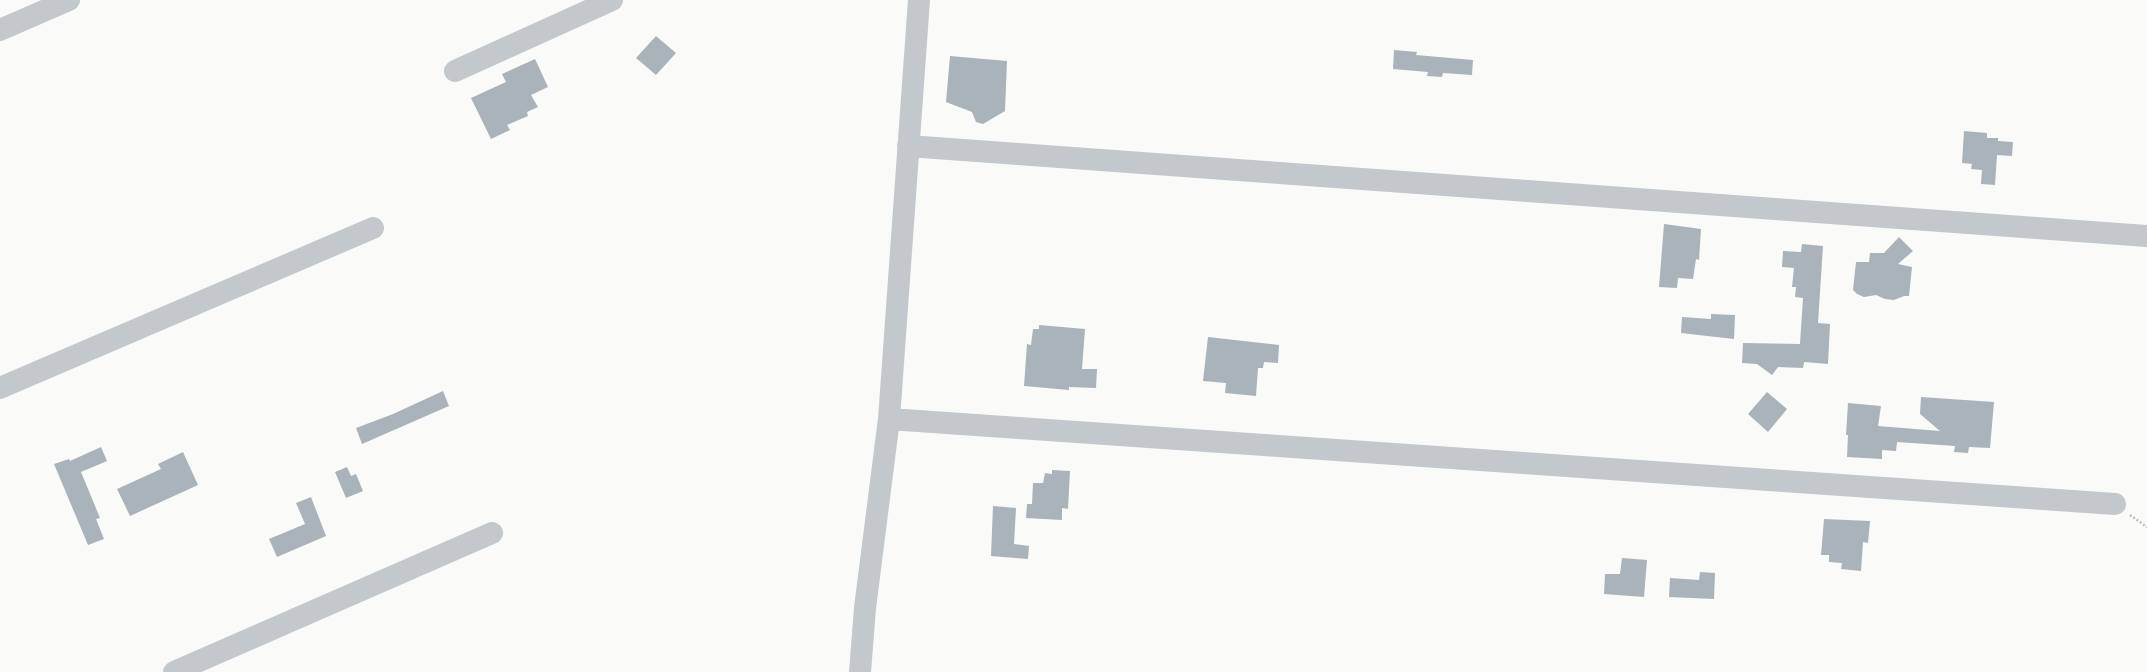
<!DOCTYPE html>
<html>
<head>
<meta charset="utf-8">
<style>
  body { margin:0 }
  canvas { display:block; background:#fafaf8 }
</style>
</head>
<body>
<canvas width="2147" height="672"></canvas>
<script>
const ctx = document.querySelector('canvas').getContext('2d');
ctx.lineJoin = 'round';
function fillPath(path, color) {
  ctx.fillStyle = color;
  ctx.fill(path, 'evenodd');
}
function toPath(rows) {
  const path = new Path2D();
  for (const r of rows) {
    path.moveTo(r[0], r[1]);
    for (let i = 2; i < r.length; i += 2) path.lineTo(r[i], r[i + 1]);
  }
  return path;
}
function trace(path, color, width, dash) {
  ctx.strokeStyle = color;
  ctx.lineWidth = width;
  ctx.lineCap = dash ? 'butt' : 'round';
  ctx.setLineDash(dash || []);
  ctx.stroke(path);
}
fillPath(toPath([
  [656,36,676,53,656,75,636,58],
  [1394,50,1417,52,1416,55,1473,60,1472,75,1443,73,1442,77,1427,76,1428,72,1393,69],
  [950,56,1007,61,1005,111,983,124,976,122,972,112,946,102],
  [535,59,548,87,531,95,538,107,527,112,528,116,507,125,510,130,491,139,471,98,506,82,502,74],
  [1964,131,1987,133,1987,138,1998,138,1998,141,2013,142,2012,156,1997,155,1995,185,1981,184,1982,170,1971,169,1972,164,1962,163],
  [1664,224,1701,229,1699,260,1696,259,1693,279,1678,278,1677,288,1659,287],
  [1899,237,1913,251,1898,264,1912,267,1909,296,1904,296,1894,300,1885,299,1876,295,1864,297,1857,294,1853,290,1856,262,1869,262,1870,253,1884,253],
  [1802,244,1823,246,1818,323,1830,324,1828,364,1804,362,1803,368,1778,367,1772,375,1757,364,1742,363,1743,343,1800,344,1803,298,1795,297,1796,287,1792,287,1794,268,1782,267,1783,251,1801,252],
  [1711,314,1735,315,1734,339,1681,333,1682,317,1711,319],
  [1039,325,1085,329,1082,369,1097,369,1096,388,1069,387,1069,390,1024,386,1027,344,1031,345,1033,329,1039,329],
  [1208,337,1279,345,1278,363,1264,362,1263,368,1258,368,1256,396,1225,393,1226,383,1203,381],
  [443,391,449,406,362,444,356,428,393,414],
  [1767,392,1787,409,1768,432,1748,414],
  [1921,397,1994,402,1990,448,1969,447,1968,453,1954,452,1955,446,1897,442,1896,451,1882,450,1882,459,1847,457,1848,435,1846,435,1848,403,1881,406,1878,426,1940,431,1920,414],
  [101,447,107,461,81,472,100,518,96,519,104,539,88,545,54,464,69,459,70,461],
  [183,452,198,485,130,516,117,489,161,469,158,464],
  [347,467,351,476,356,474,363,491,346,498,335,472],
  [1052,470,1070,471,1068,509,1062,508,1062,520,1026,518,1027,504,1032,504,1033,483,1043,483,1045,473,1052,474],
  [311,497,326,536,277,557,269,539,305,524,296,503],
  [993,506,1016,508,1014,544,1029,546,1028,559,991,556],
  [1824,519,1870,521,1868,543,1863,542,1861,571,1841,569,1842,563,1829,562,1829,555,1821,555],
  [1622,558,1647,560,1644,597,1604,594,1605,574,1620,574],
  [1700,572,1715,573,1714,599,1669,597,1670,578,1699,580]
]), '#aab3b9');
trace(toPath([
  [2130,515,2147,527]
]), '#bbbfc2', 2.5, [2, 2]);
trace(toPath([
  [0,30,69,0],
  [455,71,612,0],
  [908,146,2147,236],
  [0,388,373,228],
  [889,419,2115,504],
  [174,672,492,533],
  [860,672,865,608,889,419,919,0]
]), '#c3c8cc', 22);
</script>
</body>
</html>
